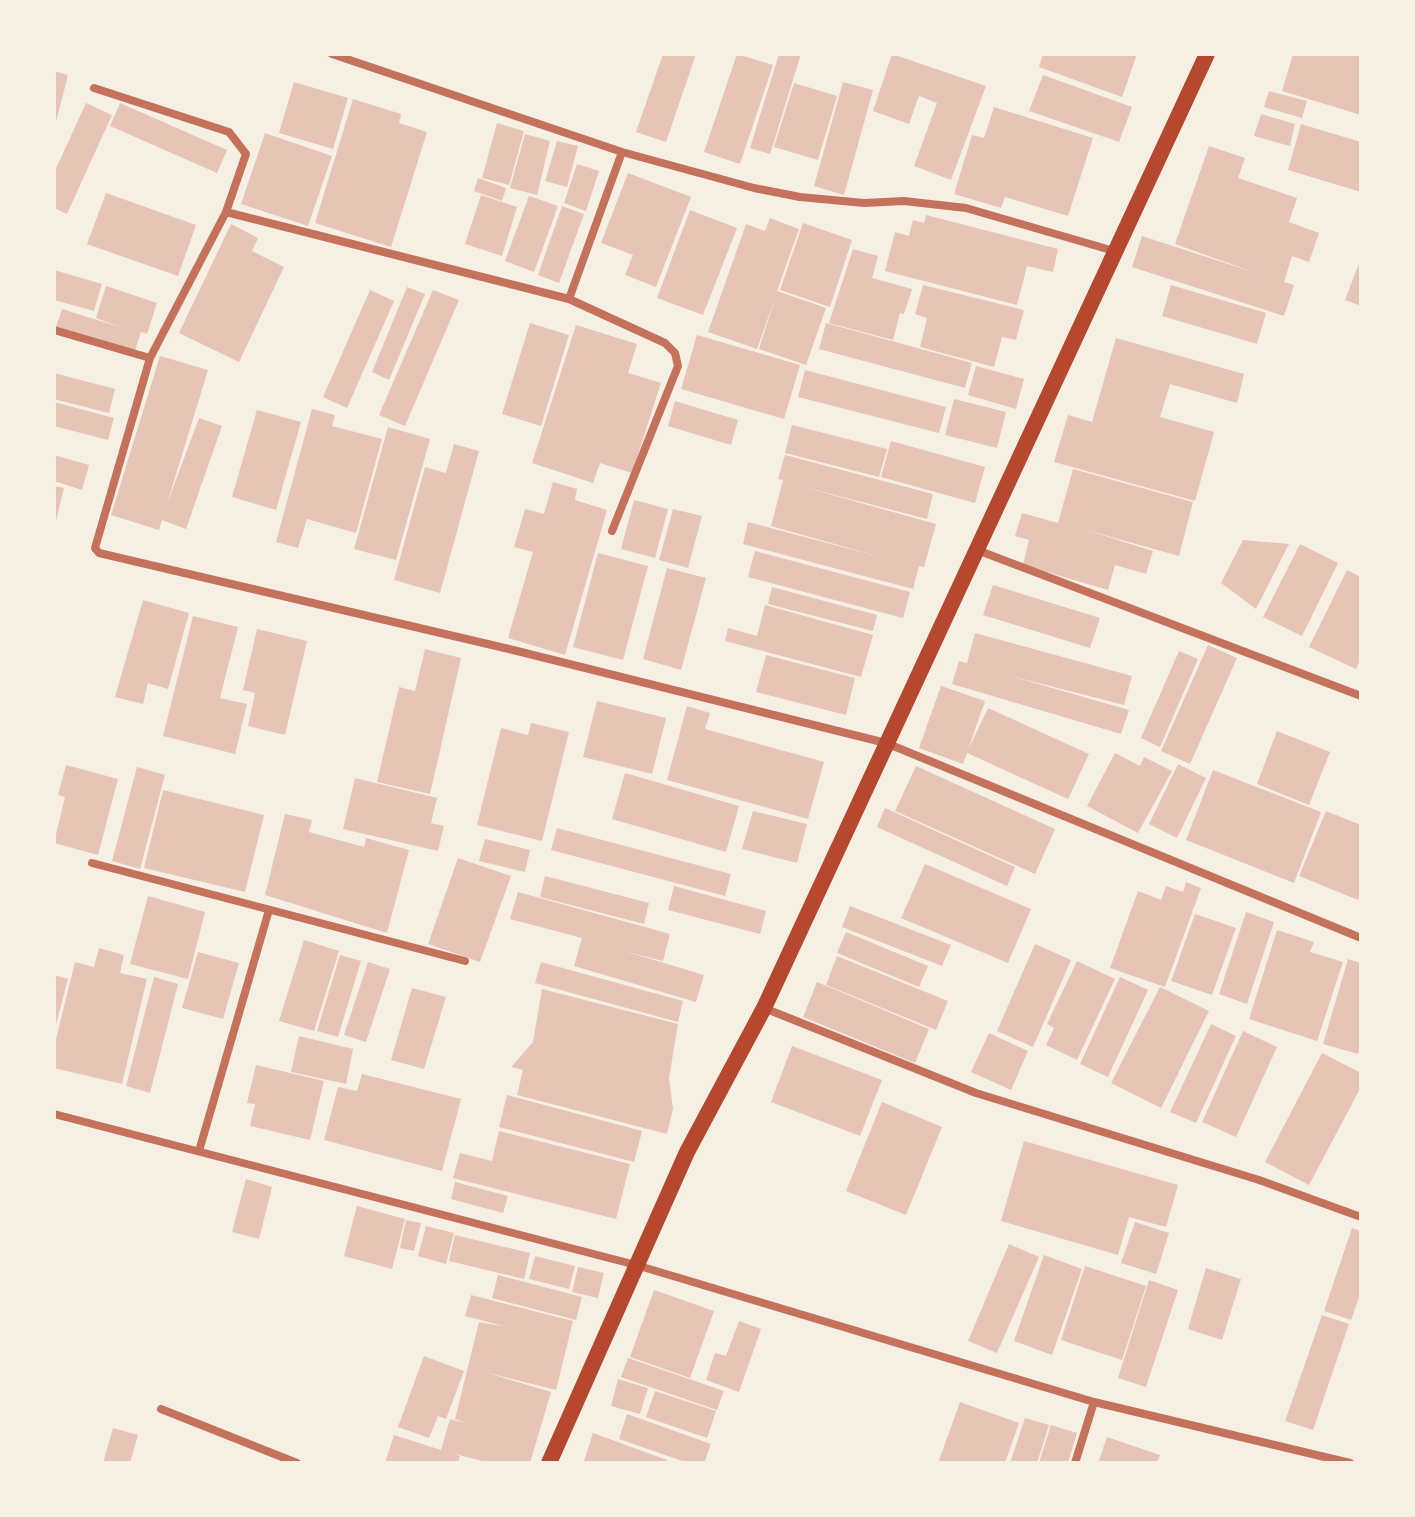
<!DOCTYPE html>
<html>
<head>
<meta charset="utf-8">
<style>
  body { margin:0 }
  #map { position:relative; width:1415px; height:1517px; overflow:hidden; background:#f6efe4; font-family:"Noto Sans",sans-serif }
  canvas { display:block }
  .frame { position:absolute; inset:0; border:56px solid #f6efe4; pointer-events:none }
</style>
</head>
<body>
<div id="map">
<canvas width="1415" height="1517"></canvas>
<div class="frame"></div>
</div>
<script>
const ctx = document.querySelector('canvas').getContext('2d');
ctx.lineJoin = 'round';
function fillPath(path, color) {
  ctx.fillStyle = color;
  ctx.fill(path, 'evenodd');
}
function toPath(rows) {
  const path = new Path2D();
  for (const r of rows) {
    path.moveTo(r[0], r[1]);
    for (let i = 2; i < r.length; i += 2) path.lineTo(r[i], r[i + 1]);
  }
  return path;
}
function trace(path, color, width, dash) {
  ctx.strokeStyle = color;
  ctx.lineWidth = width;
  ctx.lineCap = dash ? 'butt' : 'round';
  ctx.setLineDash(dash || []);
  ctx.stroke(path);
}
fillPath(toPath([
  [663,54,696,54,666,142,636,132],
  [737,54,773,65,740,164,704,152],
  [779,54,801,54,770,154,750,148],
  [892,54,986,86,951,180,914,166,937,103,919,96,909,124,873,111],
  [1043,54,1137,54,1122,97,1039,67],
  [1293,54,1361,54,1361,115,1282,91],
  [54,71,68,75,55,126,54,125],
  [1043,75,1132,107,1119,142,1029,111],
  [294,82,348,98,333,149,279,133],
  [843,82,873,90,844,195,814,186],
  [794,83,837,96,818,160,774,147],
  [1269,91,1307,101,1302,118,1264,107],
  [353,99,401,114,399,123,427,132,391,247,315,223],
  [86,103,112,115,67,214,54,208,54,173],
  [120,103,227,150,217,173,110,126],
  [994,107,1093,138,1068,216,1005,197,1001,208,954,194,972,135,984,138],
  [1261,114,1295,124,1290,146,1254,136],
  [497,123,524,131,509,185,482,178],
  [1301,124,1361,142,1361,192,1288,170],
  [265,133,332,156,308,226,241,204],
  [525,134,550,141,537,195,510,188],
  [557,141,578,146,567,187,545,181],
  [1209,146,1245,158,1238,178,1297,198,1289,222,1319,233,1309,262,1292,256,1284,282,1294,285,1284,316,1132,267,1142,236,1256,273,1175,244],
  [577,164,599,171,586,211,564,203],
  [628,173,691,197,656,287,625,275,633,255,601,243],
  [478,178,506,188,502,201,474,191],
  [106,193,196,225,178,276,87,244],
  [481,195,517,207,502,256,465,244],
  [529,196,558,206,534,272,505,261],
  [562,206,584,214,559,283,538,275],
  [690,210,737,228,703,315,657,298],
  [926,215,1058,249,1053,272,1027,266,1017,305,885,271,895,232,909,236,913,220,924,223],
  [770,218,799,229,777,291,826,308,806,365,759,349,775,298,757,349,708,332,746,224,765,231],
  [803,223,852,240,830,307,780,290],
  [231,224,258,238,252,251,284,267,239,362,179,333],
  [853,249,878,256,872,278,912,289,904,314,900,313,893,340,829,323],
  [1361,258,1361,306,1345,300],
  [54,270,102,284,94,311,54,300],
  [923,285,1024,310,1016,340,1002,337,994,367,920,347,927,318,915,314],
  [1171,285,1266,313,1257,344,1162,316],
  [106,286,157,303,147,334,141,332,135,351,56,327,62,309,123,328,96,318],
  [407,287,425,294,389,380,372,372],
  [370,290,394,301,347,408,323,397],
  [433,290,459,300,405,426,379,415],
  [530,323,569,335,541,426,502,414],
  [826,323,972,363,965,388,819,349],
  [576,325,637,344,628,373,661,383,632,473,600,463,593,483,532,463],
  [697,335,800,365,784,419,681,389],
  [1116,338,1244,374,1237,403,1170,384,1160,417,1214,432,1195,501,1054,462,1068,415,1092,422],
  [160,356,208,370,167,504,199,418,222,426,186,529,162,520,159,530,111,515],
  [976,366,1024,379,1016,409,968,395],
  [805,370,946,407,939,433,798,397],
  [54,373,115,389,109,413,54,399],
  [954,399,1006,412,997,448,945,435],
  [675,401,738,420,731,445,668,426],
  [54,402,114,418,108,440,54,426],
  [312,409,335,415,332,426,382,439,356,533,307,519,298,548,276,542],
  [257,410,301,422,276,510,232,497],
  [792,425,887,449,879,477,785,453],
  [388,427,430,439,396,560,354,549],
  [891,441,985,467,975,503,881,477],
  [454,444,479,451,440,593,394,580,425,467,446,473],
  [54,455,89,465,82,490,54,481],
  [785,455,933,494,927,519,800,486,936,524,924,567,919,566,913,589,743,544,748,522,884,558,771,526,783,480,778,479],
  [1073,469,1193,502,1179,556,1086,530,1153,551,1146,574,1115,565,1108,590,1023,565,1029,540,1015,536,1022,513,1058,523],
  [553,482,577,489,575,500,607,510,565,655,508,638,533,552,514,547,525,509,544,514],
  [54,486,64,488,55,525,54,525],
  [634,500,668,509,655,558,621,549],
  [673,509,702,516,688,568,659,560],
  [1243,540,1289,544,1256,609,1221,583],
  [1300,544,1338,563,1302,636,1263,617],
  [755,551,910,592,903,618,748,577],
  [598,553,648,566,623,660,573,647],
  [667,568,706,578,681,670,643,659],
  [1347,570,1361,577,1361,658,1356,669,1309,647],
  [993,585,1100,618,1090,648,983,615],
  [772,587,877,615,873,631,768,604],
  [143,600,189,613,168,689,148,683,143,704,115,697],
  [765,605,873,635,861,677,725,641,728,628,757,636],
  [193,616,238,627,220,698,247,704,235,754,163,736],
  [257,629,307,641,285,735,248,726,255,693,243,690],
  [975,633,1132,676,1124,705,1007,675,1129,710,1121,734,952,684,959,661,967,663],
  [1208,645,1237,658,1190,764,1161,751],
  [425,649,461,658,430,794,377,782,399,687,415,691],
  [1179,651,1198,659,1160,747,1141,738],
  [766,655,855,678,846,715,756,692],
  [941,686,985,701,968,750,988,708,1089,754,1068,799,967,753,963,764,919,748],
  [597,701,666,718,652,774,583,757],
  [687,706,710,713,705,729,824,762,808,819,667,780],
  [531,723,569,732,542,841,477,825,501,728,528,735],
  [1277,731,1330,752,1309,805,1257,784],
  [1115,753,1140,766,1144,757,1172,771,1138,833,1087,806],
  [1178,764,1206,778,1177,838,1149,824],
  [66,765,118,779,98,855,54,843,65,797,58,795],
  [916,766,1055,829,1035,874,895,811],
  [137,767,165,775,140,869,112,861],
  [1213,770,1321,812,1294,883,1186,840],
  [625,773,739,806,726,852,612,819],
  [355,778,437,798,431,823,444,826,438,851,343,829],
  [163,790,264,815,245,892,144,868],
  [885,808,1015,867,1007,886,877,827],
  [753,811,807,824,797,863,742,849],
  [1326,811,1361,825,1361,891,1358,900,1299,876],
  [285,814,312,820,309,832,364,847,366,838,409,850,387,933,265,895],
  [557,828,731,874,725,896,551,850],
  [485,839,530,850,525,872,479,861],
  [458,858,511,876,480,962,428,944],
  [925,864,1031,909,1008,963,901,918],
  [545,876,649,903,644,924,540,897],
  [1186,882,1201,888,1165,987,1110,968,1138,891,1161,900,1166,886,1183,892],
  [674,886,766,911,760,934,668,910],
  [518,892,670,934,663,961,624,951,704,975,696,1002,574,966,582,938,510,919],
  [148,896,205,912,188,979,130,964],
  [850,906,951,945,942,966,842,927],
  [1246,912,1274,922,1247,1004,1219,994],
  [1195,914,1236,928,1212,995,1171,981],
  [1277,930,1314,942,1310,952,1343,962,1317,1041,1249,1019],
  [846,932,928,966,919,987,837,953],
  [304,940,339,951,314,1031,279,1021],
  [1035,944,1071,960,1033,1047,997,1031],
  [99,948,124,955,120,973,147,979,122,1084,54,1068,54,1047,75,962,94,967],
  [198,952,239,963,223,1019,182,1008],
  [340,955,361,961,338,1037,317,1031],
  [837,956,948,1001,936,1030,826,985],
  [1348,959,1361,963,1361,1044,1358,1054,1323,1044],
  [1077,961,1115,979,1077,1060,1046,1045,1054,1028,1047,1024],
  [368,962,390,969,366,1042,344,1035],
  [541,962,683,1001,678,1022,535,983],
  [54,975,68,979,55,1028,54,1028],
  [154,977,178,984,150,1093,126,1086],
  [1120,977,1148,990,1108,1077,1080,1064],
  [817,982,929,1029,915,1063,803,1017],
  [1160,987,1209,1011,1161,1108,1111,1083],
  [412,988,446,997,424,1069,391,1060],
  [542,989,678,1024,669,1078,673,1109,667,1134,517,1095,523,1070,511,1067,533,1042],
  [1211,1024,1236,1036,1196,1123,1170,1112],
  [1243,1031,1277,1047,1236,1137,1202,1122],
  [989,1033,1028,1051,1011,1090,971,1072],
  [299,1036,353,1049,346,1084,291,1072],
  [792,1046,882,1080,860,1136,771,1102],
  [1322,1053,1361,1073,1361,1087,1309,1185,1265,1162],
  [256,1065,324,1081,310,1140,250,1126,255,1104,247,1103],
  [362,1074,461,1099,442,1171,324,1140,338,1087,357,1091],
  [507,1095,642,1131,634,1162,499,1127],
  [882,1102,942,1127,906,1215,846,1191],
  [499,1131,630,1164,616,1219,453,1178,460,1153,492,1161],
  [1024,1141,1178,1185,1166,1227,1129,1217,1118,1255,1001,1221],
  [246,1179,272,1187,259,1239,232,1232],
  [455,1182,508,1196,503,1213,451,1199],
  [357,1206,405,1219,392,1269,344,1256],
  [406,1220,421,1223,414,1251,400,1248],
  [1135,1222,1169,1233,1156,1274,1121,1263],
  [426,1226,454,1233,446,1264,418,1256],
  [1352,1228,1361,1231,1361,1292,1351,1320,1324,1311],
  [455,1235,530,1253,524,1279,449,1261],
  [1009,1244,1039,1257,997,1353,968,1341],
  [1044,1255,1082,1269,1052,1355,1014,1341],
  [535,1256,575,1266,569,1289,529,1279],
  [1085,1266,1146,1286,1122,1360,1061,1340],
  [578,1267,604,1273,598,1298,572,1292],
  [1206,1268,1241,1279,1222,1340,1188,1329],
  [498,1275,582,1297,576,1320,492,1298],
  [1149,1280,1178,1290,1146,1387,1118,1378],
  [654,1290,714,1311,690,1378,630,1357],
  [471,1295,573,1321,556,1390,484,1372,551,1392,530,1463,489,1463,452,1453,460,1456,458,1463,385,1463,394,1435,441,1450,450,1419,465,1423,455,1419,479,1322,507,1327,465,1316],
  [1322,1315,1349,1324,1313,1430,1285,1421],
  [739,1321,761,1329,739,1392,706,1380,715,1353,726,1356],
  [424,1356,464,1371,446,1419,438,1416,429,1438,398,1427],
  [628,1358,724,1391,717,1410,621,1377],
  [618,1379,648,1388,640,1414,611,1406],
  [655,1391,716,1411,707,1438,646,1417],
  [960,1402,1019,1423,1005,1463,938,1463],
  [627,1414,711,1444,704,1463,688,1463,619,1439],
  [1025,1418,1049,1425,1037,1463,1010,1463],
  [1051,1425,1077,1433,1068,1463,1039,1463],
  [113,1428,138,1435,130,1463,103,1463],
  [593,1433,667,1460,666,1463,590,1463,584,1461],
  [1107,1437,1160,1455,1157,1463,1098,1463]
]), '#e6c5b7');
trace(toPath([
  [332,54,622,152,754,188,800,197,864,203,904,201,966,208,1114,251],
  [94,88,229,132,246,154,226,212,150,358,95,548,99,553,509,649,886,743,1361,938],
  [226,212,569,299,665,343,675,353,678,366,612,531],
  [569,299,622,152],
  [54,330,150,358],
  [977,550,1361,696],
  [92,863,465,961],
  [764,1008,976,1093,1259,1180,1361,1217],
  [54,1114,636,1265,1094,1402,1350,1463],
  [199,1151,269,910],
  [161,1409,297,1463],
  [1075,1463,1094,1402]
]), '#c5725c', 8);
trace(toPath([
  [549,1463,687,1152,764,1008,1207,54]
]), '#b5482f', 16);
</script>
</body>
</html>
